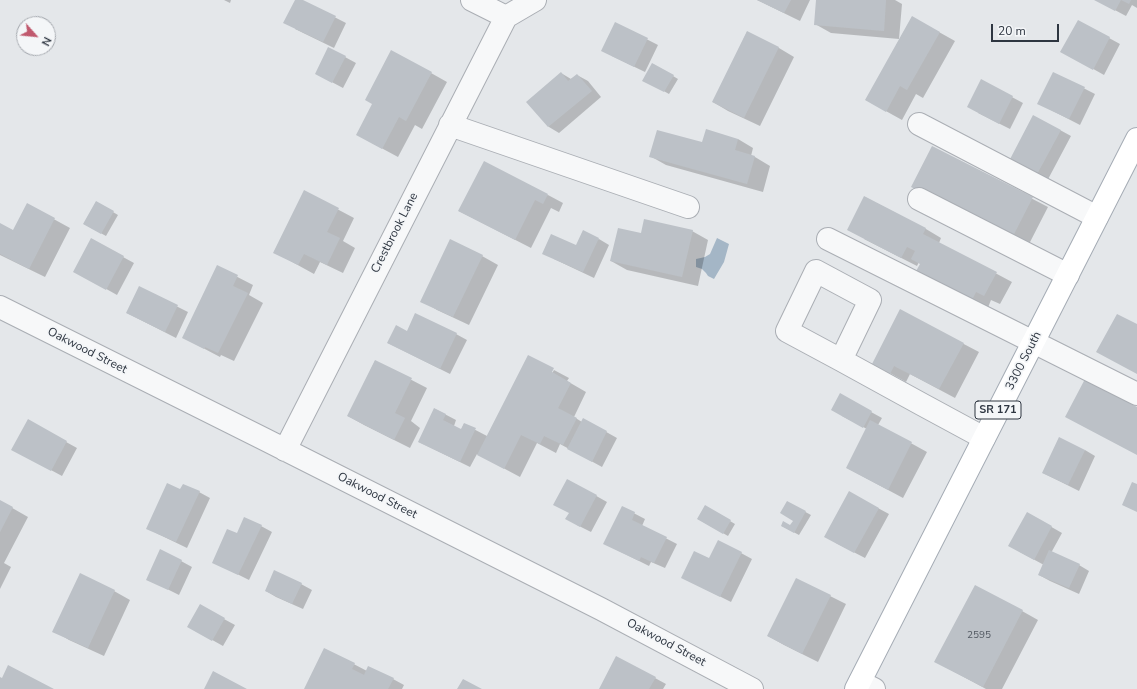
<!DOCTYPE html>
<html>
<head>
<meta charset="utf-8">
<style>
  body { margin:0 }
  #map { position:relative; width:1137px; height:689px; overflow:hidden; background:#e4e7ea; font-family:"Nunito Sans",sans-serif }
  canvas { display:block }
  .north { position:absolute; left:16px; top:16px; width:40px; height:40px; box-sizing:border-box; background:#f4f6f8; border:1px solid #a5a9af; border-radius:50%; rotate:117deg; font-size:11px; font-weight:700; line-height:16px; text-align:center; color:#2e3641 }
  .north::after { content:''; display:block; margin:auto; width:14px; height:18px; background:#c0596e; clip-path:polygon(50% 0,100% 100%,50% 72%,0 100%) }
  .scale { position:absolute; left:991px; top:24px; width:68px; height:18px; box-sizing:border-box; border:2px solid #2e3641; border-top:0; padding-left:5px; font-size:12px; line-height:14px; white-space:nowrap; color:#2e3641; -webkit-text-stroke:3px #f4f6f8; paint-order:stroke }
</style>
</head>
<body>
<div id="map">
<canvas width="1137" height="689"></canvas>
<div class="north">N</div>
<div class="scale">20 m</div>
</div>
<script>
const ctx = document.querySelector('canvas').getContext('2d');
ctx.lineJoin = 'round';
function fillPath(path, color) {
  ctx.fillStyle = color;
  ctx.fill(path, 'evenodd');
}
function toPath(rows) {
  const path = new Path2D();
  for (const r of rows) {
    path.moveTo(r[0], r[1]);
    for (let i = 2; i < r.length; i += 2) path.lineTo(r[i], r[i + 1]);
  }
  return path;
}
function trace(path, color, width, dash) {
  ctx.strokeStyle = color;
  ctx.lineWidth = width;
  ctx.lineCap = dash ? 'butt' : 'round';
  ctx.setLineDash(dash || []);
  ctx.stroke(path);
}
function drawText(font, color, halo, rows, align = 'center') {
  ctx.font = font + ' "Nunito Sans",sans-serif';
  ctx.lineWidth = 3.5;
  ctx.setLineDash([]);
  ctx.textBaseline = 'middle';
  ctx.strokeStyle = halo;
  ctx.fillStyle = color;
  for (const [text, x, y, turn = 0] of rows) {
    ctx.save();
    ctx.translate(x, y);
    ctx.rotate((+turn || 0) * Math.PI / 180);
    ctx.textAlign = isNaN(turn) ? turn : align;
    if (halo) ctx.strokeText(text, 0, 0);
    ctx.fillText(text, 0, 0);
    ctx.restore();
  }
}
fillPath(toPath([
  [717,238,729,244,724,262,714,279,708,276,706,273,702,269,696,267,696,259,705,257,710,254]
]), '#a4b6c6');
fillPath(toPath([
  [224,0,231,0,230,3],
  [296,0,301,0,346,23,334,48,295,29],
  [757,0,810,0,800,21],
  [817,0,895,0,902,4,899,39,831,33,815,24],
  [1096,0,1137,0,1137,8,1132,5,1126,16],
  [912,17,955,41,923,98,916,94,902,120,866,100],
  [1078,21,1120,44,1104,75,1072,57],
  [615,23,658,45,645,72,612,56],
  [747,32,779,48,794,57,760,126,728,111,713,102],
  [345,57,356,63,343,88,326,79],
  [653,64,678,79,669,94,644,80],
  [431,73,447,82,422,129,415,125,398,157,372,143],
  [561,73,571,79,577,75,588,81,601,97,559,133,549,127,528,102],
  [1054,73,1095,94,1080,125,1049,109],
  [982,81,1023,103,1010,129,978,113],
  [1060,130,1071,136,1046,183,1020,169],
  [738,139,753,148,751,156,755,157,770,166,763,192,666,165,650,156,703,143],
  [933,147,1048,207,1028,246,928,195],
  [305,192,354,218,343,241,355,248,343,273,320,262,314,274,274,252],
  [548,195,563,203,559,212,551,208,531,248,459,211],
  [865,197,926,229,941,238,939,243,1012,282,1000,304,991,300,987,310,919,262,917,266,864,239],
  [96,202,118,215,106,236,84,224],
  [28,205,70,228,45,277,0,255,0,224,14,231],
  [692,231,708,240,698,286,627,270,611,261,642,234],
  [599,239,609,245,594,278,554,259,576,246],
  [482,256,498,265,469,325,437,310,422,301],
  [123,257,134,263,117,295,85,277],
  [218,267,253,285,249,295,263,303,234,361,221,355,220,357,184,338],
  [140,288,188,312,176,338,127,313],
  [901,311,979,352,955,398,910,374,906,382,888,372],
  [407,332,456,334,467,340,450,374,388,343],
  [375,361,427,388,411,421,420,428,410,448,364,425,348,416],
  [554,370,569,378,567,381,586,392,574,417,582,422,583,419,617,438,602,467,560,444,556,453,537,443,520,477,477,454,470,467,419,442,435,409,456,420,454,426,461,430,464,424,487,436,550,377],
  [840,395,882,418,878,425,927,452,903,498,847,468,867,429,842,416],
  [28,421,77,448,62,476,23,455],
  [1085,450,1095,456,1079,491,1043,473],
  [568,480,607,502,591,532,577,525],
  [199,492,210,498,187,548,158,534,147,528],
  [850,493,889,514,865,558,836,543],
  [0,501,28,517,4,563,11,567,0,589],
  [787,502,811,515,799,535,782,526,791,526,794,520],
  [705,506,735,524,728,536,698,519],
  [622,507,645,519,642,526,677,544,665,568,651,562,649,566,615,549],
  [1027,513,1062,533,1051,553,1079,565,1089,571,1079,594,1050,581,1039,575,1044,565,1020,552],
  [261,526,272,532,249,580,213,562,237,534],
  [741,553,752,559,731,602,693,583,709,559],
  [181,561,192,567,179,595,147,579],
  [301,584,312,590,303,609,276,597,266,591],
  [114,591,130,600,104,656,69,640,54,631],
  [830,596,846,604,818,662,784,645,768,636],
  [200,606,235,625,223,646,189,627],
  [1022,611,1038,620,1002,689,986,689,936,662],
  [325,649,367,671,393,679,404,685,402,689,306,689],
  [655,678,666,684,663,689,600,689]
]), '#0003');
fillPath(toPath([
  [295,0,303,0,336,16,323,42,283,23],
  [757,0,791,0,784,13],
  [816,0,886,0,884,31,814,25],
  [1094,0,1131,0,1129,4,1121,0,1115,11],
  [912,16,940,32,907,90,900,86,886,112,865,100],
  [1078,20,1110,37,1093,70,1060,52],
  [615,22,648,38,634,67,601,51],
  [747,31,779,47,744,118,712,102],
  [328,47,346,56,332,83,315,74],
  [391,50,432,72,406,121,399,117,382,149,356,135,372,104,365,100],
  [652,63,674,75,664,92,642,81],
  [561,72,568,81,577,74,592,91,548,127,526,102],
  [1053,72,1085,87,1069,119,1037,104],
  [981,79,1013,96,999,124,967,107],
  [1033,115,1061,130,1035,178,1008,163],
  [706,129,738,139,735,150,755,156,747,184,649,157,657,130,702,142],
  [932,146,1033,197,1012,238,911,187],
  [484,161,548,194,543,204,535,200,515,240,458,211],
  [304,190,339,208,327,232,340,238,327,265,304,254,298,265,273,253],
  [864,196,926,228,923,234,997,272,984,296,976,292,971,302,915,273,920,264,911,259,915,251,907,247,901,258,847,230],
  [96,201,114,211,101,234,83,224],
  [27,203,55,218,29,269,0,254,0,223,13,230],
  [644,219,693,230,682,277,610,261,618,228,641,233],
  [583,230,599,238,583,272,542,254,551,234,576,245],
  [91,238,124,256,106,290,73,272],
  [450,239,483,255,453,317,420,302],
  [217,265,238,275,233,286,248,293,218,353,205,347,204,349,182,338],
  [139,286,178,305,165,332,126,313],
  [900,309,964,343,939,389,894,366,890,374,872,364],
  [415,313,457,333,440,369,387,343,396,325,407,331],
  [1117,314,1137,324,1137,374,1096,352],
  [528,355,554,368,552,372,571,383,558,408,577,418,563,445,544,436,540,444,521,435,504,469,477,455],
  [375,360,412,378,395,413,405,418,394,440,347,416],
  [1085,379,1137,407,1137,455,1065,417],
  [840,393,872,411,863,428,831,410],
  [434,408,446,414,443,420,461,429,464,423,476,428,460,462,418,442],
  [583,418,607,431,592,462,567,449],
  [28,419,67,441,51,471,11,450],
  [870,420,912,442,888,490,846,468],
  [1059,437,1085,450,1068,485,1042,473],
  [567,479,597,495,580,527,565,519,569,513,553,505],
  [1132,482,1137,484,1137,512,1122,505],
  [167,483,180,489,183,484,200,491,176,542,146,529],
  [849,491,879,508,854,553,824,537],
  [0,500,13,507,0,532],
  [787,501,806,511,794,533,781,526,783,521,790,525,793,521,780,513],
  [705,505,731,520,723,534,697,519],
  [622,506,635,512,632,520,667,537,654,563,641,557,639,561,603,544],
  [1027,512,1052,526,1034,560,1008,546],
  [244,517,262,525,238,575,212,563,227,529,237,533],
  [718,540,742,552,720,597,681,578,694,551,709,558],
  [160,549,182,560,168,590,146,580],
  [1049,550,1080,564,1069,588,1038,575],
  [274,570,302,583,292,604,265,591],
  [80,573,115,590,88,648,52,632],
  [796,578,831,595,802,654,767,636],
  [975,585,1023,610,983,687,934,662],
  [200,604,225,618,212,641,187,627],
  [324,648,355,663,352,669,364,675,368,666,394,678,388,689,304,689],
  [616,656,656,677,649,689,599,689],
  [8,665,54,689,0,689,0,677,2,678],
  [213,671,247,689,204,689],
  [463,679,482,689,457,689]
]), '#bcc1c7');
const minor = toPath([
  [472,0,506,17],
  [919,124,1097,217],
  [450,125,688,207],
  [919,199,1068,275],
  [828,239,1137,394],
  [0,307,264,439,601,609,752,689],
  [841,360,870,300,816,271,787,331,841,360,923,405,984,438],
  [285,450,506,17,535,0],
  [860,682,874,689]
]);
const major = toPath([
  [856,689,1137,139]
]);
trace(minor, '#aaaeb4', 24);
trace(major, '#a5acb5', 24);
trace(minor, '#f7f8f9', 22);
trace(major, '#fff', 22);
drawText('10px', '#525962', null, [
  ["2595",979,636]
]);
for (const [x, y, w] of [
  [998,410,46]
]) {
  const box = new Path2D();
  box.roundRect(x - w / 2, y - 9, w, 18, 3);
  ctx.fillStyle = '#f4f6f8';
  ctx.fill(box);
  trace(box, '#2e3641', 1);
}
drawText('bold 11px', '#2e3641', null, [
  ["SR 171",998,410]
]);
drawText('12px', '#2e3641', '#f4f6f8', [
  ["Crestbrook Lane",395,233,-63],
  ["Oakwood Street",87,351,27],
  ["3300 South",1024,361,-63],
  ["Oakwood Street",377,496,27],
  ["Oakwood Street",666,643,28]
]);
</script>
</body>
</html>
